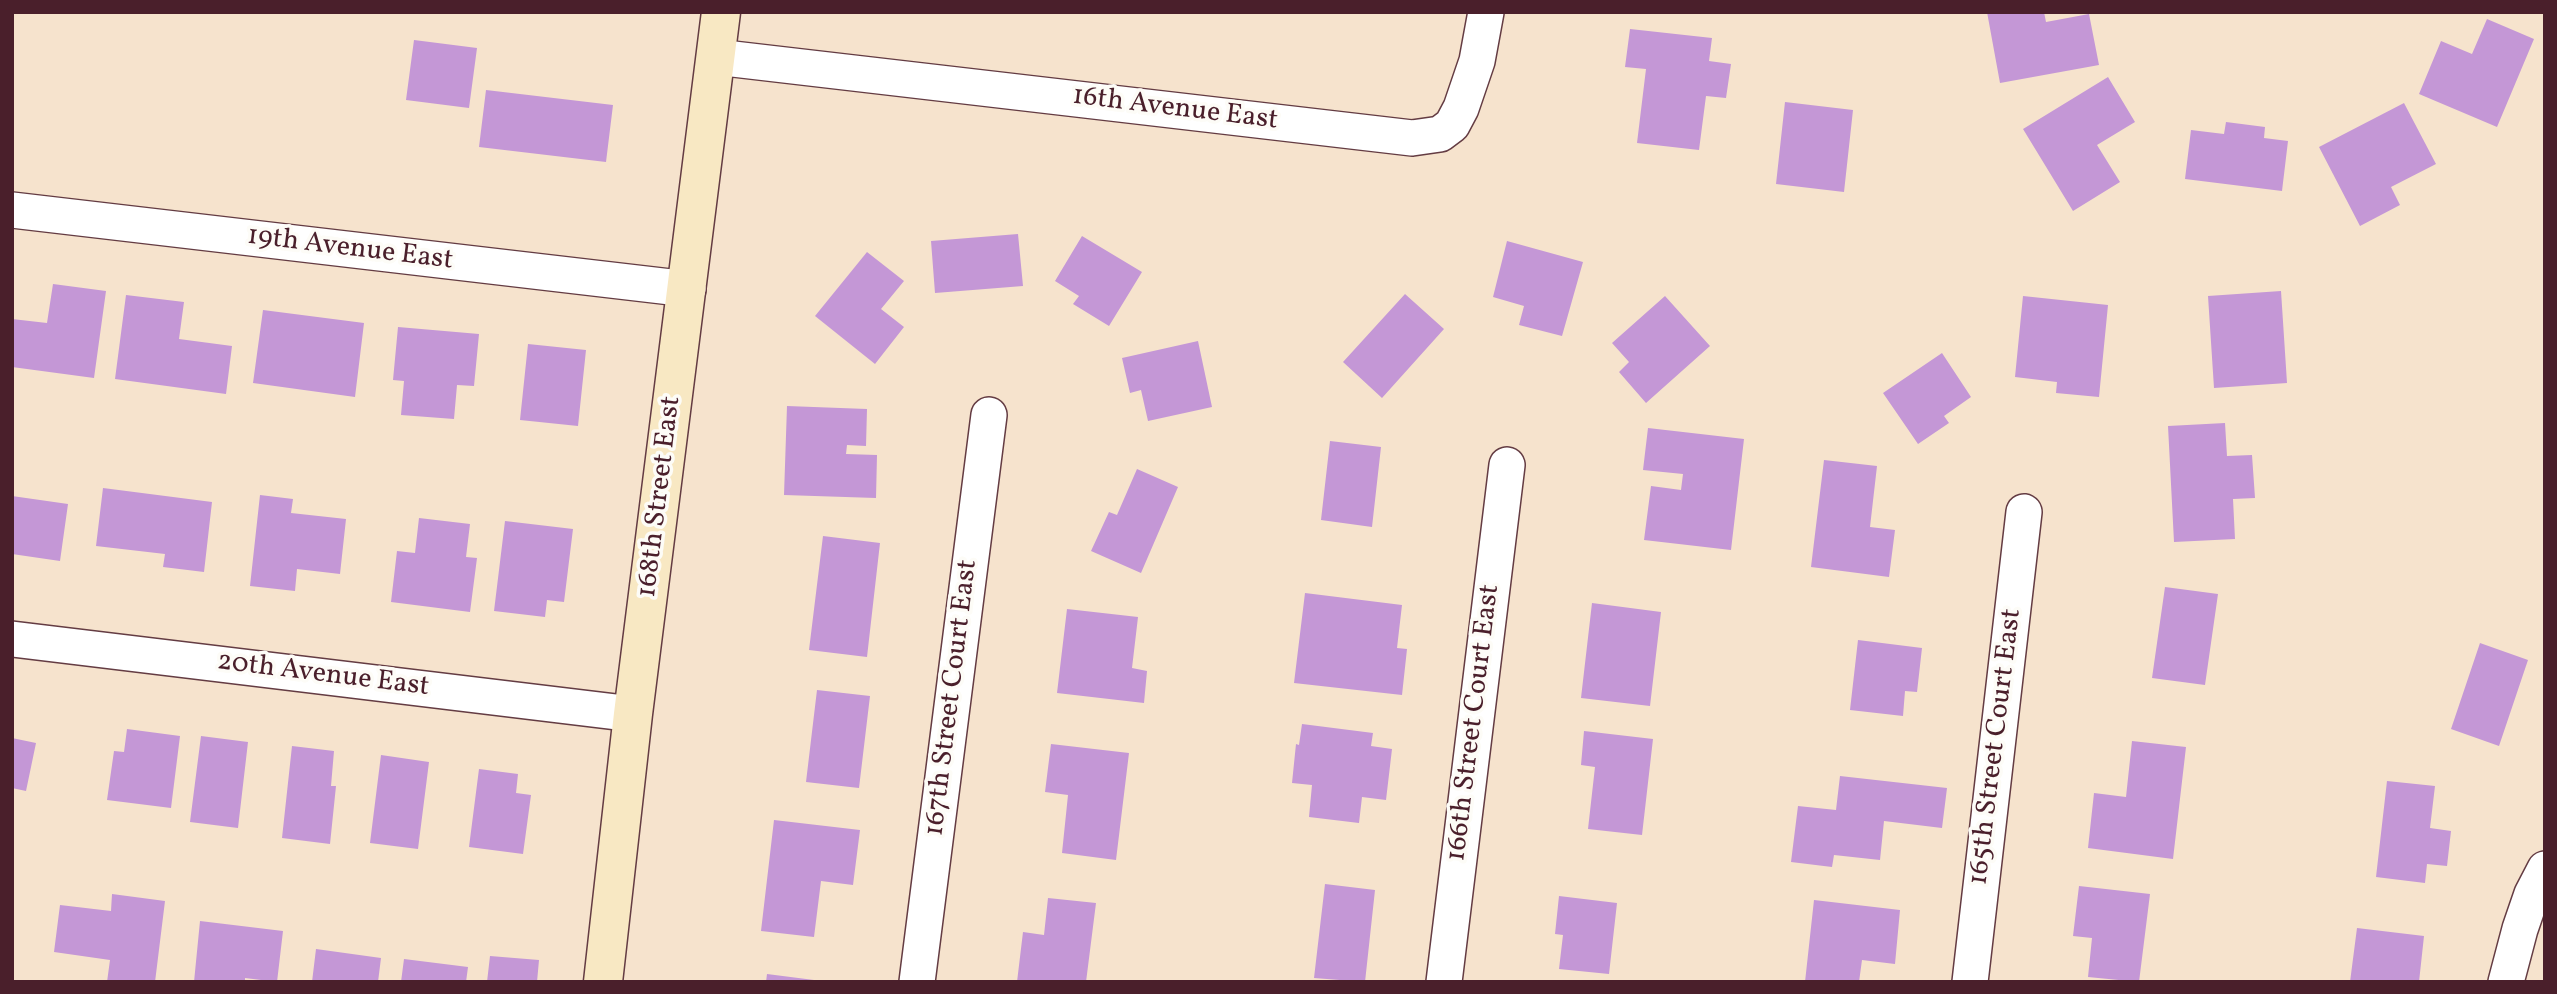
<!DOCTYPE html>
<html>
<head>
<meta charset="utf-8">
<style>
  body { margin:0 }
  #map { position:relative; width:2557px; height:994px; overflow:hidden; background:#f6e3cd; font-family:Vollkorn,serif }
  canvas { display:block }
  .frame { position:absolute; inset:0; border:14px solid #4a1f2b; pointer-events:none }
</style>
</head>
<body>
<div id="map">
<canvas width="2557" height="994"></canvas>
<div class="frame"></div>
</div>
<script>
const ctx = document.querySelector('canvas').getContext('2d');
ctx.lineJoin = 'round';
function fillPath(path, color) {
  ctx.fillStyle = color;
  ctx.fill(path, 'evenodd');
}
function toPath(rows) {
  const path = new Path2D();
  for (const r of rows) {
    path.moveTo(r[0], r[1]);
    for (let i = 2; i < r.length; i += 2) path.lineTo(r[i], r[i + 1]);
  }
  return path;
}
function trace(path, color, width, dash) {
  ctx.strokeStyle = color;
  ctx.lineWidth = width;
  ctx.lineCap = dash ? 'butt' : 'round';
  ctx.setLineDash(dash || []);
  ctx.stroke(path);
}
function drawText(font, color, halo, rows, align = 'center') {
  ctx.font = font + ' Vollkorn,serif';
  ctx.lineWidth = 7;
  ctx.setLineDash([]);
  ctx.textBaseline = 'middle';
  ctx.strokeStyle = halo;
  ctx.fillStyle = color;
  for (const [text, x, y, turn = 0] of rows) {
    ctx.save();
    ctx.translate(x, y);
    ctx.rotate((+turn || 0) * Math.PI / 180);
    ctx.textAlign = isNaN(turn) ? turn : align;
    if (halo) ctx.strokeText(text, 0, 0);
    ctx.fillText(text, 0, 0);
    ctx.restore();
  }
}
fillPath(toPath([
  [1987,12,2044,12,2046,22,2089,14,2099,65,2000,83],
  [2487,19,2534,39,2497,127,2419,94,2441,41,2472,54],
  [1630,29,1712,38,1709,61,1731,64,1726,98,1706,96,1699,150,1637,143,1646,69,1625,67],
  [414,40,477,48,469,108,406,100],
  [2108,77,2135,122,2097,145,2120,182,2073,211,2023,129],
  [486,90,613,105,606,162,479,147],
  [1785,102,1853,110,1844,192,1776,184],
  [2404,103,2436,164,2391,187,2400,205,2360,226,2319,147],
  [2226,122,2265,127,2264,138,2288,141,2282,191,2185,179,2191,130,2224,134],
  [1018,234,1023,286,935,293,931,241],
  [1082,236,1142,272,1109,326,1073,304,1079,296,1055,281],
  [1507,241,1583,262,1562,336,1519,325,1524,306,1493,297],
  [867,252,904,281,881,309,904,327,875,364,815,316],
  [53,284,106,291,94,378,12,367,12,319,47,323],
  [2281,291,2287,383,2214,388,2208,296],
  [1405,294,1444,329,1382,398,1343,362],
  [126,295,184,302,179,339,232,346,226,394,115,379],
  [1665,296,1710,346,1646,403,1619,372,1629,362,1612,343],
  [2023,296,2108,305,2099,397,2056,393,2057,382,2015,377],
  [263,310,364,323,355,397,253,383],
  [398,327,479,334,474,386,457,385,454,419,401,415,404,381,393,380],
  [1198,341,1212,407,1148,421,1141,390,1130,393,1122,358],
  [528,344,586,350,578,426,520,420],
  [1942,353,1971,397,1944,416,1949,423,1918,444,1883,393],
  [787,406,867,409,866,446,847,445,846,454,877,455,876,498,784,495],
  [2225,423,2227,456,2252,455,2255,498,2233,499,2235,539,2174,542,2168,426],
  [1648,428,1744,439,1731,550,1644,540,1651,486,1681,490,1683,474,1643,470],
  [1330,441,1381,447,1372,527,1321,520],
  [1824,460,1877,466,1870,527,1895,530,1889,577,1811,567],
  [1137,469,1178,487,1141,573,1091,551,1109,512,1117,515],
  [103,488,212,502,204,572,163,567,165,554,96,546],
  [260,495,293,499,291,513,346,519,340,574,297,569,295,591,250,586],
  [12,496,68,504,60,561,12,554],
  [419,518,470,524,466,557,477,558,470,612,391,602,397,551,415,553],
  [505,521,573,529,564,602,547,600,545,617,494,611],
  [823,536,880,543,867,657,809,650],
  [2165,587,2218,594,2205,685,2152,678],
  [1305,593,1402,605,1397,648,1407,649,1402,695,1294,683],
  [1592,603,1661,612,1650,706,1581,698],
  [1067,609,1138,617,1132,668,1147,671,1144,703,1057,693],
  [1858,640,1922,648,1917,692,1905,691,1903,716,1850,710],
  [2480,643,2528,660,2499,746,2451,729],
  [817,690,870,696,859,788,806,782],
  [1302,724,1373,733,1371,746,1392,749,1386,800,1362,797,1359,823,1309,817,1312,785,1292,783,1296,744,1299,745],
  [127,729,180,736,171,808,107,800,114,751,124,752],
  [1584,731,1653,739,1642,835,1588,829,1595,767,1581,765],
  [201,736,248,742,238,828,190,822],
  [12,738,36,743,26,791,12,788],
  [2132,741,2186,747,2173,859,2088,848,2094,793,2126,797],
  [1051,744,1129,753,1116,860,1062,853,1068,795,1045,792],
  [292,746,334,751,331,786,336,786,330,844,282,838],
  [381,755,429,762,418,849,370,843],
  [479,769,518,774,516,793,531,795,523,854,469,847],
  [1840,776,1947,788,1942,828,1884,821,1880,860,1834,855,1832,867,1791,862,1798,806,1836,810],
  [2387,781,2435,786,2430,828,2451,831,2447,866,2427,864,2425,883,2376,877],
  [774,820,860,830,853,885,821,881,814,937,761,931],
  [1325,884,1375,890,1365,982,1314,978],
  [2079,886,2150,894,2139,982,2088,977,2092,938,2073,936],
  [112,894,165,901,155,982,107,982,110,960,54,952,60,905,111,911],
  [1559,896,1617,903,1609,974,1559,969,1563,935,1555,934],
  [1048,898,1096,903,1086,982,1017,982,1023,932,1044,935],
  [1814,900,1900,910,1895,964,1862,960,1859,982,1805,982],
  [200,921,283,931,277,982,245,978,245,982,194,982],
  [2357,928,2424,936,2419,982,2350,982],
  [316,949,381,958,378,982,312,982],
  [490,956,539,960,537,982,487,982],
  [404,959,468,967,466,982,401,982],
  [767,974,814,980,814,982,766,982]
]), '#c497d6');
const street = toPath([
  [716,57,1412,138,1440,134,1452,125,1461,108,1477,61,1486,12],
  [12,210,688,289],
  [12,639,633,714],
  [917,982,989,415],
  [1444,982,1507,465],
  [1970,982,2024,512],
  [2506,982,2520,929,2532,894,2545,869]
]);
const secondary = toPath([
  [603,982,633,714,721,12]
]);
trace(street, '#643c43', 38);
trace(secondary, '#643c43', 41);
trace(street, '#fff', 35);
trace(secondary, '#f8e8c3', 38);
drawText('28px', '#4a1f2b', '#fdfcf7', [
  ["16th Avenue East",1175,110,7],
  ["19th Avenue East",350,250,7],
  ["168th Street East",661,497,-83],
  ["20th Avenue East",323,676,7],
  ["167th Street Court East",953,698,-83],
  ["166th Street Court East",1475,723,-83],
  ["165th Street Court East",1997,747,-83]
]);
</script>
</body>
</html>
